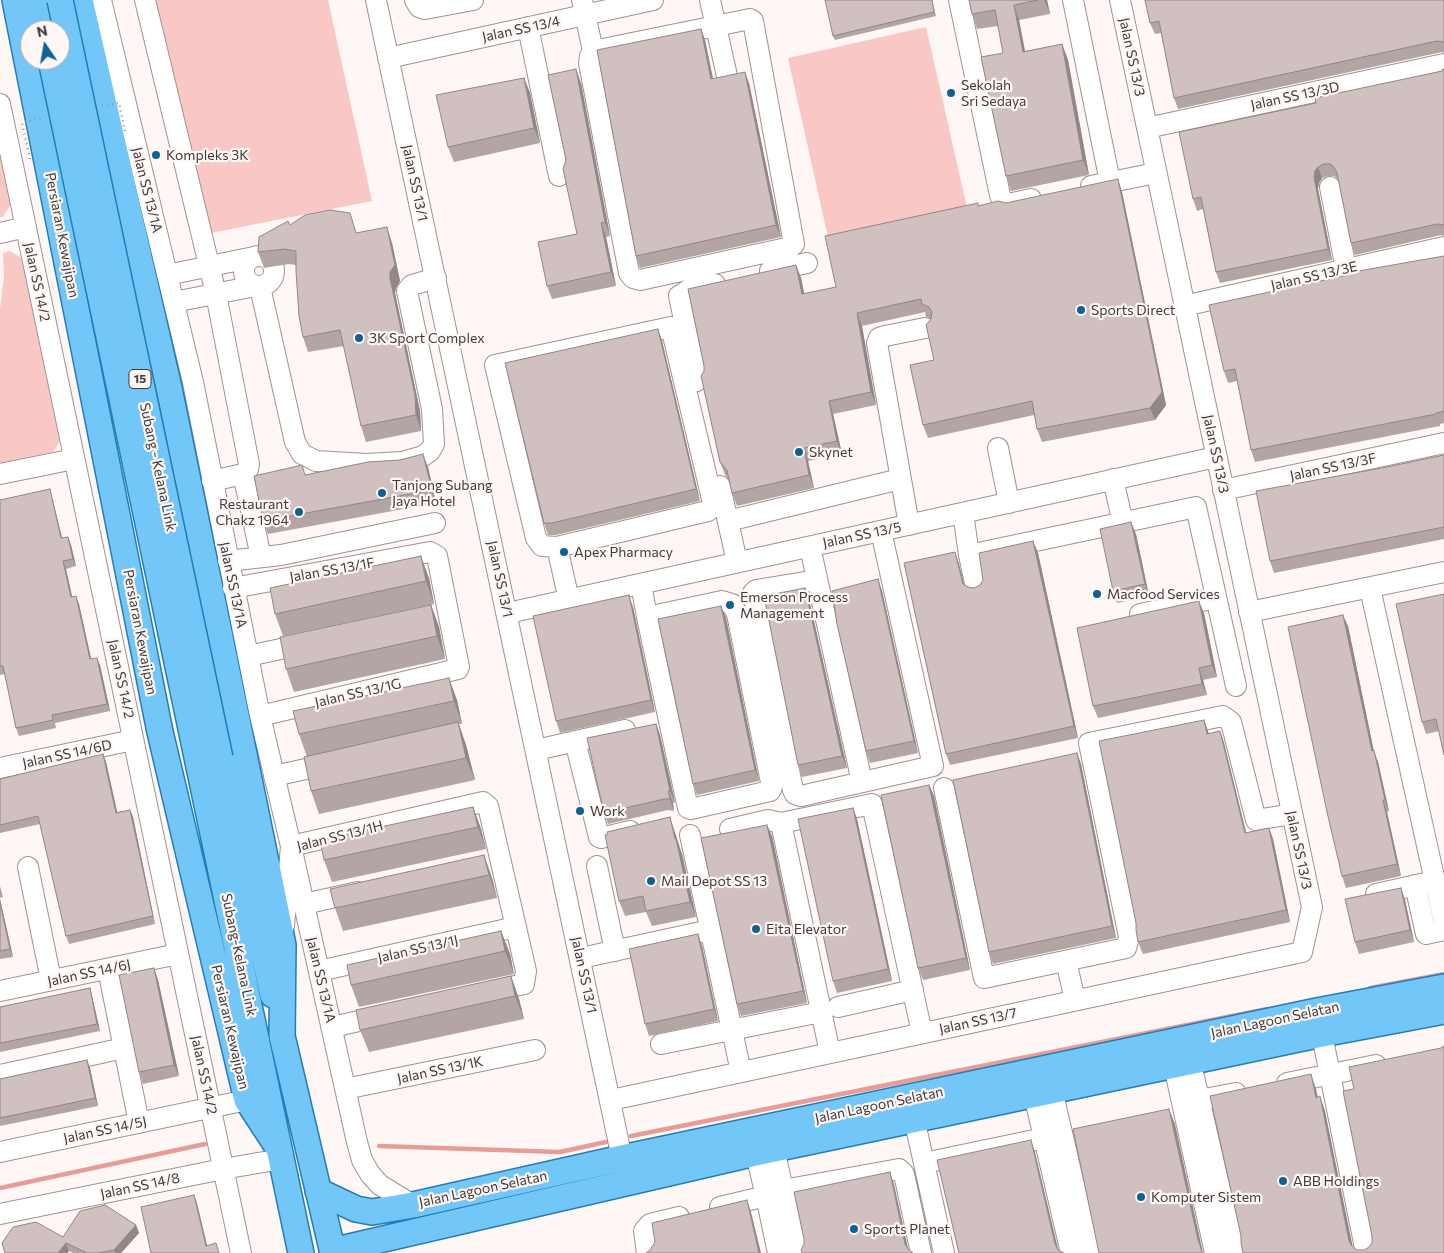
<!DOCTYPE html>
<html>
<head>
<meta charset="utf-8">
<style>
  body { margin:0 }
  #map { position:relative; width:1444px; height:1253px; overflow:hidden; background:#fef7f6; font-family:Commissioner,sans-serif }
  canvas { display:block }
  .north { position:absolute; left:20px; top:20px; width:50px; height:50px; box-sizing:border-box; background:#fef7f6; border:1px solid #b2abab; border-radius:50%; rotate:348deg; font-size:14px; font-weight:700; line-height:20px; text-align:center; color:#413a3a }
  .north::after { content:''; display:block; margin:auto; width:18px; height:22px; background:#106193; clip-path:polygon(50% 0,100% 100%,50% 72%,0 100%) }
</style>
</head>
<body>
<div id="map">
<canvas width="1444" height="1253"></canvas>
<div class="north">N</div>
</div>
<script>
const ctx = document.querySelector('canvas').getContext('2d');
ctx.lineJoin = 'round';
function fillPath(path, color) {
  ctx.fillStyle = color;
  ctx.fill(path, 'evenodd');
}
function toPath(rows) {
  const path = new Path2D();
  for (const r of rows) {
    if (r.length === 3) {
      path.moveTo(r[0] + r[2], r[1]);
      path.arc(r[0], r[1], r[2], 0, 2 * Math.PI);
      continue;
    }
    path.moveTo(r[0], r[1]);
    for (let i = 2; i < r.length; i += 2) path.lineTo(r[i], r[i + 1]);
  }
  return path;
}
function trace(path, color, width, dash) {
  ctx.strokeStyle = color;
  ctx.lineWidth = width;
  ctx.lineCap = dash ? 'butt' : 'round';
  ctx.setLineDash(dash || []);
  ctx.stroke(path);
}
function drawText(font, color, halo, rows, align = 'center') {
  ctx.font = font + ' Commissioner,sans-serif';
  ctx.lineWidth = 4.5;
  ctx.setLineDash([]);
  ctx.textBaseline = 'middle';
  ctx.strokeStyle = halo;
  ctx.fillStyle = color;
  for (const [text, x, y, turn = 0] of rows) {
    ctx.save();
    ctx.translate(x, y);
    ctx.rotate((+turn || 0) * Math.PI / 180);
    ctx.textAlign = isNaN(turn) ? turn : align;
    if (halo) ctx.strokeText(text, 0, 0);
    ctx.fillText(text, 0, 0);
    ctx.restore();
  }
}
fillPath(toPath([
  [153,0,328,0,372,201,206,234],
  [926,27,968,212,829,242,788,58],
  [0,153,11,204,3,217,0,217],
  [10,251,23,259,61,440,53,452,0,463,0,309,4,275,3,253]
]), '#fac8c4');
trace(toPath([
  [1370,988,1444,974],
  [631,1136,1267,1009],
  [379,1146,560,1152,606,1142],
  [0,1188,205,1144]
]), '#e69d98', 4.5);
const minor = toPath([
  [101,0,193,382,260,716,291,846,357,1142,362,1160,370,1174,380,1185,413,1205],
  [145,0,216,294,249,464,248,469,243,474,212,481],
  [376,0,622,1158],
  [415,0,419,7,425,9,473,0],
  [582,0,593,51],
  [710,0,727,76],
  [959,0,1000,195,1002,200,1008,204,1031,199],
  [1073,0,1110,182],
  [750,19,753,21,794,244,791,247,640,280,633,278,629,273,589,63,590,56,593,51,750,19],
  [528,27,559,176],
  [388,58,653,0],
  [0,104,241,1253],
  [1147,128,1444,64],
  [1091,186,1156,173],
  [1330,187,1346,269],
  [0,233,26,227],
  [259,271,15],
  [770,271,807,263],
  [167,275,254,257],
  [260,287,295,442,302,454,316,461,366,464,402,462,423,456,430,451,434,444,432,409,407,291,412,285,436,278],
  [174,302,255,286],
  [1184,306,1444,247],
  [671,327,713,503,712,507,708,511,557,547,542,546,536,538,495,365,671,327],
  [697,381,679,296,688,290,715,284],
  [998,448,1009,503],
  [0,474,74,459],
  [243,474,261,557],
  [1113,479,1123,523],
  [720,486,737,562],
  [1223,490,1444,443],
  [963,513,969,555],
  [728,521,900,479],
  [909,525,877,343,879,338,885,336,925,328],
  [557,547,569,600],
  [810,547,862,782],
  [228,561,281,555,435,523],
  [817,580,756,590,753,593,793,790,795,794,801,796,933,766,881,531],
  [641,584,647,617,669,721,688,808,691,809,770,791,772,787,737,614,732,604,722,601,647,617],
  [233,588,430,552,437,556,459,667,458,669,260,716],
  [976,588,969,555,1196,507,1236,686],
  [1370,588,1444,922],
  [1249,612,1444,572],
  [508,613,1216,457],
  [1140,614,1216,598],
  [248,656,309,643],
  [575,741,599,837,601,838,630,831],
  [536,750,625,730],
  [0,768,133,740],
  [274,776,333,763],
  [944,788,984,978,1126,948,1129,937,1089,743,1223,716,1231,722,1256,820,1292,814],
  [781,823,830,1053],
  [730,829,768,820,781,823,872,804,922,1033],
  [690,835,741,1072],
  [597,866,615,951],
  [28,867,51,980],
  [1415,885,1426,934,1444,930],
  [1376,894,1435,881],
  [304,904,358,892],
  [284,926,291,846,483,802,488,806,526,971,524,984,489,992],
  [581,958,710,930],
  [1066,961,1075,1000],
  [108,969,139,1123],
  [319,971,516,927],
  [0,991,178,954],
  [838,1007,913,990],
  [1319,1020,1366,1253],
  [332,1027,386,1015],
  [661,1044,821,1012],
  [1187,1047,1235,1253],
  [1174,1066,1215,1253],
  [0,1075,124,1048],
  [1049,1077,1090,1253],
  [1287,1083,1376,1065],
  [345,1089,535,1050],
  [1034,1095,1071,1253],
  [611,1100,1302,952,1312,907,1120,0],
  [1199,1100,1236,1093],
  [911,1105,944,1253],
  [771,1135,797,1253],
  [752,1138,766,1196,778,1253],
  [0,1152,247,1100],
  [924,1163,1044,1138],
  [783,1190,899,1169,904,1174,921,1253],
  [720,1207,766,1196],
  [0,1214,223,1169,281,1159],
  [647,1253,644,1231,650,1224,679,1217]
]);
const major = toPath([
  [15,0,160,732,247,1100,279,1149],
  [39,0,45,30],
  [80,0,169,388,283,945,282,1036,333,1253],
  [220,758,273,995],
  [198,762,301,1253],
  [318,1191,356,1209,372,1212,413,1205,622,1158,1317,1011,1444,987],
  [332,1251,755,1153,1322,1034,1444,1011]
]);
trace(minor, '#a19190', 22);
trace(major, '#247eb3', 28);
trace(minor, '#fff', 20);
trace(major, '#72c7f8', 25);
const majorBridge = toPath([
  [60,0,220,758],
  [51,60,198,762]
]);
trace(majorBridge, '#247eb3', 28, []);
trace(toPath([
  [102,106,119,103,126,135],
  [30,159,22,123,42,118]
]), '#9c9594', 2.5, [1, 4]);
trace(majorBridge, '#72c7f8', 25);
fillPath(toPath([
  [932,0,936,16,835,40,833,36],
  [969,0,1047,0,1050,14,1019,20,1025,51,1062,44,1068,60,1089,175,1011,191,1006,176,1003,53,998,26,977,29,972,14],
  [1145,0,1444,0,1444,53,1442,52,1178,109,1174,98,1161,33,1155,34,1150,23],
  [701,29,705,40,713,78,749,83,781,237,640,268,636,256],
  [1444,69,1444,236,1441,235,1355,255,1351,243,1338,179,1334,176,1327,176,1322,178,1319,183,1318,189,1332,260,1220,283,1216,272,1203,209,1197,211,1193,199,1316,103,1442,71],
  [524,78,530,93,540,143,454,162,448,147],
  [581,83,610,236,606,237,616,286,552,299,547,286,577,234,566,160],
  [1122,192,1166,405,1155,420,1042,442,1037,429,1034,415,928,438,923,425,934,360,931,319,926,317,925,312,862,326,876,405,833,414,842,454,808,461,814,488,737,506,732,493,729,480,725,475,720,462,796,265,801,278,804,294,836,287,979,206],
  [290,225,357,233,392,243,400,281,396,288,395,293,420,411,421,431,366,442,361,426,344,346,308,352,303,337,296,265,289,264,264,268,258,252],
  [1444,256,1444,423,1440,424,1440,426,1255,462,1251,450,1237,381,1228,383,1224,371],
  [658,329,662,341,700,501,556,535,548,535,544,523],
  [1444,455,1444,539,1274,573,1270,561,1387,467],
  [428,467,436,503,268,534,263,521,305,475],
  [52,497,62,538,68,537,71,545,76,566,66,569,72,597,79,604,91,659,100,665,110,711,55,723,56,728,19,736,16,728,5,674,0,675,0,500],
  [1136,534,1149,596,1117,603,1113,591],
  [1033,541,1038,553,1078,738,950,765,946,754,955,552,959,564,964,585,968,587,974,588,980,585],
  [429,578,434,604,283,636,275,614],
  [878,579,882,591,918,753,870,763,866,751],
  [805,588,809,599,847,768,802,777,798,765],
  [1444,594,1439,731,1426,734,1422,722],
  [431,605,439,627,445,659,294,692,286,669],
  [721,606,726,618,759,781,697,795,693,784],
  [633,607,655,712,560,733,556,721],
  [1204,613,1217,677,1203,680,1207,695,1098,718,1093,706],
  [1348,626,1374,752,1378,762,1389,811,1387,812,1401,876,1346,888,1342,876],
  [457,700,462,724,459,724,466,745,475,780,319,814,311,791,307,757,299,734],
  [1204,720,1209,734,1220,731,1224,743,1246,833,1269,828,1273,839,1290,922,1143,954,1138,942],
  [656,724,660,735,675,802,673,803,674,811,668,810,608,824,604,813],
  [1077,753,1081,764,1116,938,993,964,989,952],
  [103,754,106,762,117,812,130,810,133,817,155,924,69,944,66,936,40,824,0,833,0,779],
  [929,785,934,796,970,970,923,980,918,968],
  [473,807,481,829,486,849,332,882,324,860],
  [853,808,857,819,892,981,837,993,833,981],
  [767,825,772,836,807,1003,741,1016,737,1004],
  [675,833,677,842,682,854,696,917,652,926,646,912,625,916,619,901],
  [484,855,492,878,497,898,343,931,335,908],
  [0,886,3,897,0,898],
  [1401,888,1405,900,1414,942,1359,954,1355,942],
  [0,899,13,957,0,959],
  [501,931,510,954,514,974,359,1007,351,985],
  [698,934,702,946,718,1021,649,1036,645,1024],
  [154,968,158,980,179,1076,143,1084,139,1072],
  [511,976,519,999,524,1019,369,1052,360,1030],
  [90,988,92,996,100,1031,0,1052,0,1007],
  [87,1060,90,1068,98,1106,0,1126,0,1079],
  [136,1225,139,1233,121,1253,73,1253,69,1251,63,1237]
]), '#b3a5a4');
fillPath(toPath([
  [1044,0,1047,0,1050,14],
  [1014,5,1019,20,1028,67,1023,52],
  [701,29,705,40,715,90,711,79],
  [1062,44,1068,60,1089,175,1083,160],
  [576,69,581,83,610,236,605,222],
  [745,72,749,83,781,237,776,225],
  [524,78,530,93,540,143,534,128],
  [1318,167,1322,178,1319,183,1318,189,1332,260,1328,249,1314,177,1315,171],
  [1118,179,1122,192,1166,405,1155,420,1150,408],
  [601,223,606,237,616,286,611,272],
  [387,227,392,243,400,281,396,288,395,293,420,411,421,431,416,415,390,278],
  [796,265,801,278,807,307,802,294],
  [857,313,862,326,876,405,871,392],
  [658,329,662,341,700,501,696,489],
  [829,401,833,414,842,454,837,441],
  [804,448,808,461,814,488,809,475],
  [423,454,428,467,436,503,432,490],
  [50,489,52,497,64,546,61,538],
  [1131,522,1136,534,1149,596,1145,584],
  [68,537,71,545,76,566,73,559],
  [1033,541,1038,553,1078,738,1074,726],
  [955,552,959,564,967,596,963,584],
  [421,556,429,578,434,604,426,581],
  [63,561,66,569,74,605,71,597],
  [878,579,882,591,918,753,914,741],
  [805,588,809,599,847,768,842,756],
  [629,595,633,607,655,712,651,700],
  [76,596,79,604,93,667,90,659],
  [1199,601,1204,613,1217,677,1212,665],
  [431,605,439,627,445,659,437,636],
  [721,606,726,618,759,781,755,770],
  [1343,615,1348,626,1374,752,1378,762,1389,811,1385,800,1372,751],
  [97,658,100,665,110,711,107,704],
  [1199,668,1203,680,1207,695,1202,684],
  [449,678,457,700,462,724,454,701],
  [1204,720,1208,731,1211,746,1207,734],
  [458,722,466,745,475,780,466,758],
  [656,724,660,735,675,802,670,791],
  [1220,731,1224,743,1249,844,1245,833],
  [1077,753,1081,764,1116,938,1112,926],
  [103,754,106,762,119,820,116,813],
  [929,785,934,796,970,970,966,958],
  [668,791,673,803,674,811,670,799],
  [1383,800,1387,812,1401,876,1397,864],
  [473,807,481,829,486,849,478,827],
  [853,808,857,819,892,981,888,969],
  [130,810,133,817,155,924,153,916],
  [670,817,682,854,696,917,690,902],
  [767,825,772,836,807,1003,803,991],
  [1269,828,1273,839,1290,922,1286,910],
  [484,855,492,878,497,898,489,875],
  [1401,888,1405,900,1414,942,1410,930],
  [0,899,13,957,10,949,0,903],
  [501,931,510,954,514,974,505,951],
  [698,934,702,946,718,1021,714,1009],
  [154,968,158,980,179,1076,174,1065],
  [511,976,519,999,524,1019,515,996],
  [90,988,92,996,100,1031,97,1024],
  [87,1060,90,1068,98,1106,95,1098],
  [1311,1074,1316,1089,1321,1112,1316,1098],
  [1320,1096,1325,1111,1354,1253,1349,1241],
  [1169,1109,1175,1124,1203,1253,1202,1253,1198,1240],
  [1031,1140,1035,1152,1059,1253,1055,1244],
  [890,1172,894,1184,909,1253,905,1244],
  [194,1195,197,1203,209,1253,206,1246],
  [747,1200,751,1212,761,1253,759,1253],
  [136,1225,139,1233,121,1253,115,1253,114,1250],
  [66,1243,69,1251,68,1253,58,1253]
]), '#928686');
const building = toPath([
  [825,0,932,0,934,12,833,36,825,0],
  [969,0,1038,0,1014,5,1023,52,1062,44,1083,160,1006,176,981,57,1003,53,995,10,972,14,969,0],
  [1145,0,1444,0,1444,42,1437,41,1174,98,1159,21,1150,23,1145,0],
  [701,29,711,79,745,72,776,225,636,256,597,50,701,29],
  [576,69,605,222,601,223,611,272,547,286,538,242,577,234,563,169,566,160,548,75,576,69],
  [1444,69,1444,225,1437,224,1351,243,1337,173,1334,167,1330,164,1323,164,1318,167,1315,171,1314,177,1328,249,1216,272,1201,197,1193,199,1179,132,1316,103,1315,98,1442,71,1442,70,1444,69],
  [524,78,534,128,448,147,436,95,524,78],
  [1118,179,1162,392,1150,408,1037,429,1032,401,923,425,910,365,934,360,926,325,931,319,932,312,929,307,922,304,921,299,857,313,871,392,829,401,837,441,804,448,809,475,732,493,727,470,720,462,701,376,704,371,704,366,688,289,796,265,802,294,836,287,825,236,978,203,978,206,998,201,1006,203,1118,179],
  [330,210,350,213,356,233,387,227,395,265,390,272,390,278,415,395,416,415,361,426,340,330,303,337,299,316,296,271,296,251,284,249,258,252,259,237,288,221,290,225,305,215,330,210],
  [1444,256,1444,411,1436,413,1436,414,1251,450,1235,369,1224,371,1209,305,1348,275,1347,273,1444,256],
  [658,329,696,489,552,523,544,523,505,363,658,329],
  [423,454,432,490,263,521,254,476,302,465,305,475,368,462,400,460,423,454],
  [1444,455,1444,527,1270,561,1256,491,1387,467,1444,455],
  [50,489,61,538,68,537,73,559,63,561,71,597,76,596,90,659,97,658,107,704,52,715,53,720,16,728,3,666,0,666,0,500,50,489],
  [1131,522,1145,584,1113,591,1100,529,1131,522],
  [1033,541,1074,726,946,754,904,563,955,552,963,584,968,587,974,588,980,585,983,580,979,553,1033,541],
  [421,556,426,581,275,614,270,588,421,556],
  [878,579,914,741,866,751,837,624,832,591,878,579],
  [805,588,842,756,798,765,764,596,805,588],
  [1444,594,1444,755,1436,719,1422,722,1396,604,1444,594],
  [629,595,651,700,556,721,533,616,629,595],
  [1199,601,1212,665,1199,668,1202,684,1093,706,1077,628,1199,601],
  [431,605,437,636,286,669,280,637,431,605],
  [721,606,755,770,693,784,658,619,721,606],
  [1343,615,1372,751,1374,750,1385,800,1383,800,1397,864,1342,876,1327,812,1288,627,1343,615],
  [449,678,454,701,299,734,293,711,449,678],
  [1204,720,1207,734,1220,731,1245,833,1269,828,1286,910,1138,942,1136,930,1136,923,1099,741,1204,720],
  [458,722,466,758,311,791,304,757,458,722],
  [656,724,670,791,668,791,670,799,664,799,604,813,587,738,656,724],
  [1077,753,1112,926,989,952,953,780,1077,753],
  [103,754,116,813,130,810,153,916,66,936,38,816,0,825,0,779,103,754],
  [929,785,966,958,918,968,881,795,929,785],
  [473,807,478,827,324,860,320,840,473,807],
  [853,808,888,969,833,981,798,819,853,808],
  [670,817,675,839,676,839,690,902,646,911,643,896,619,901,605,835,608,834,607,832,670,817],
  [767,825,803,991,737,1004,701,838,767,825],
  [484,855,489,875,335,908,330,889,484,855],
  [1401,888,1410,930,1355,942,1345,899,1401,888],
  [0,903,10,949,0,951,0,903],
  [501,931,505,951,351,985,347,965,501,931],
  [698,934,714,1009,645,1024,629,949,698,934],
  [154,968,174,1065,139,1072,119,975,154,968],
  [511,976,515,996,360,1030,356,1010,511,976],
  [90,988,97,1024,0,1043,0,1007,90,988],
  [1444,1046,1444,1253,1243,1253,1241,1243,1241,1236,1210,1096,1311,1074,1316,1098,1320,1096,1349,1241,1352,1246,1357,1250,1364,1250,1369,1247,1372,1243,1372,1236,1343,1091,1354,1089,1349,1067,1441,1048,1444,1046],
  [87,1060,95,1098,0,1118,0,1079,87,1060],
  [1169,1109,1198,1240,1200,1245,1202,1253,1099,1253,1073,1129,1169,1109],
  [1031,1140,1055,1244,1058,1250,1064,1253,959,1253,937,1160,1031,1140],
  [890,1172,905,1244,908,1249,913,1253,802,1253,801,1250,804,1244,804,1239,794,1192,890,1172],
  [194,1195,206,1246,216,1243,219,1253,151,1253,141,1207,194,1195],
  [747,1200,759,1253,646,1253,650,1250,655,1242,652,1223,747,1200],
  [105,1205,136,1225,114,1250,97,1253,87,1253,66,1243,58,1253,5,1253,2,1243,13,1227,36,1222,63,1237,80,1211,105,1205]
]);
fillPath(building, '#d0c0bf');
trace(building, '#928686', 1);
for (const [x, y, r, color] of [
  [951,93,5,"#106193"],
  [156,155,5,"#106193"],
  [1081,310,5,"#106193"],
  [359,338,5,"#106193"],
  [799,452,5,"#106193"],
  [382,493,5,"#106193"],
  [299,512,5,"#106193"],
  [564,552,5,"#106193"],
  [1097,594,5,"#106193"],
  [730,605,5,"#106193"],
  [580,811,5,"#106193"],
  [651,881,5,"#106193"],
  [756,929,5,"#106193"],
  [1283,1181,5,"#106193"],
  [1141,1197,5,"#106193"],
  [854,1229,5,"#106193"]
]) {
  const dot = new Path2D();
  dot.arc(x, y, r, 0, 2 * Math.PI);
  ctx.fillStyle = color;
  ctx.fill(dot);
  trace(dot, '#fef7f6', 2);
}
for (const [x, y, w] of [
  [140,379,22]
]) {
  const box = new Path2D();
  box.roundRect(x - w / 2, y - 9.5, w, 19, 4);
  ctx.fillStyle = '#fef7f6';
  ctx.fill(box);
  trace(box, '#413a3a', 1);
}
drawText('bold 12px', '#413a3a', null, [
  ["15",140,379]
]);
drawText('14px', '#413a3a', '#fef7f6', [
  ["Jalan SS 13/4",521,29,-12],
  ["Jalan SS 13/3",1132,57,78],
  ["Jalan SS 13/3D",1295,96,-12],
  ["Jalan SS 13/1",415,183,78],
  ["Jalan SS 13/1A",147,190,76],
  ["Persiaran Kewajipan",62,235,79],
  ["Jalan SS 13/3E",1314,276,-13],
  ["Jalan SS 14/2",37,282,78],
  ["Jalan SS 13/3",1216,454,78],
  ["Subang - Kelana Link",158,467,78],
  ["Jalan SS 13/3F",1333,467,-12],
  ["Jalan SS 13/5",862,535,-12],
  ["Jalan SS 13/1F",332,570,-10],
  ["Jalan SS 13/1",500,579,78],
  ["Jalan SS 13/1A",233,585,78],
  ["Persiaran Kewajipan",140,632,79],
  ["Jalan SS 14/2",121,679,78],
  ["Jalan SS 13/1G",358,693,-13],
  ["Jalan SS 14/6D",67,754,-12],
  ["Jalan SS 13/1H",340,836,-14],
  ["Jalan SS 13/3",1299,850,78],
  ["Jalan SS 13/1J",418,949,-13],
  ["Subang-Kelana Link",239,955,78],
  ["Jalan SS 14/6J",89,973,-12],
  ["Jalan SS 13/1",584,975,78],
  ["Jalan SS 13/1A",321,980,77],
  ["Jalan Lagoon Selatan",1275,1020,-12],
  ["Jalan SS 13/7",978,1021,-12],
  ["Persiaran Kewajipan",230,1027,77],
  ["Jalan SS 13/1K",440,1070,-12],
  ["Jalan SS 14/2",204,1075,78],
  ["Jalan Lagoon Selatan",879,1105,-12],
  ["Jalan SS 14/5J",105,1130,-12],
  ["Jalan SS 14/8",140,1186,-12],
  ["Jalan Lagoon Selatan",483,1189,-12]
]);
drawText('14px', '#413a3a', '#fef7f6', [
  ["Sekolah",961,85],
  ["Sri Sedaya",961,101],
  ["Kompleks 3K",166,155],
  ["Sports Direct",1091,310],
  ["3K Sport Complex",369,338],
  ["Skynet",809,452],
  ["Tanjong Subang",392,485],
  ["Jaya Hotel",392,501],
  ["Restaurant",289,504,"right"],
  ["Chakz 1964",289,520,"right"],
  ["Apex Pharmacy",574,552],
  ["Macfood Services",1107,594],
  ["Emerson Process",740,597],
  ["Management",740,613],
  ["Work",590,811],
  ["Mail Depot SS 13",661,881],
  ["Eita Elevator",766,929],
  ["ABB Holdings",1293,1181],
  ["Komputer Sistem",1151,1197],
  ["Sports Planet",864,1229]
], 'left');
</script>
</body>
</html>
